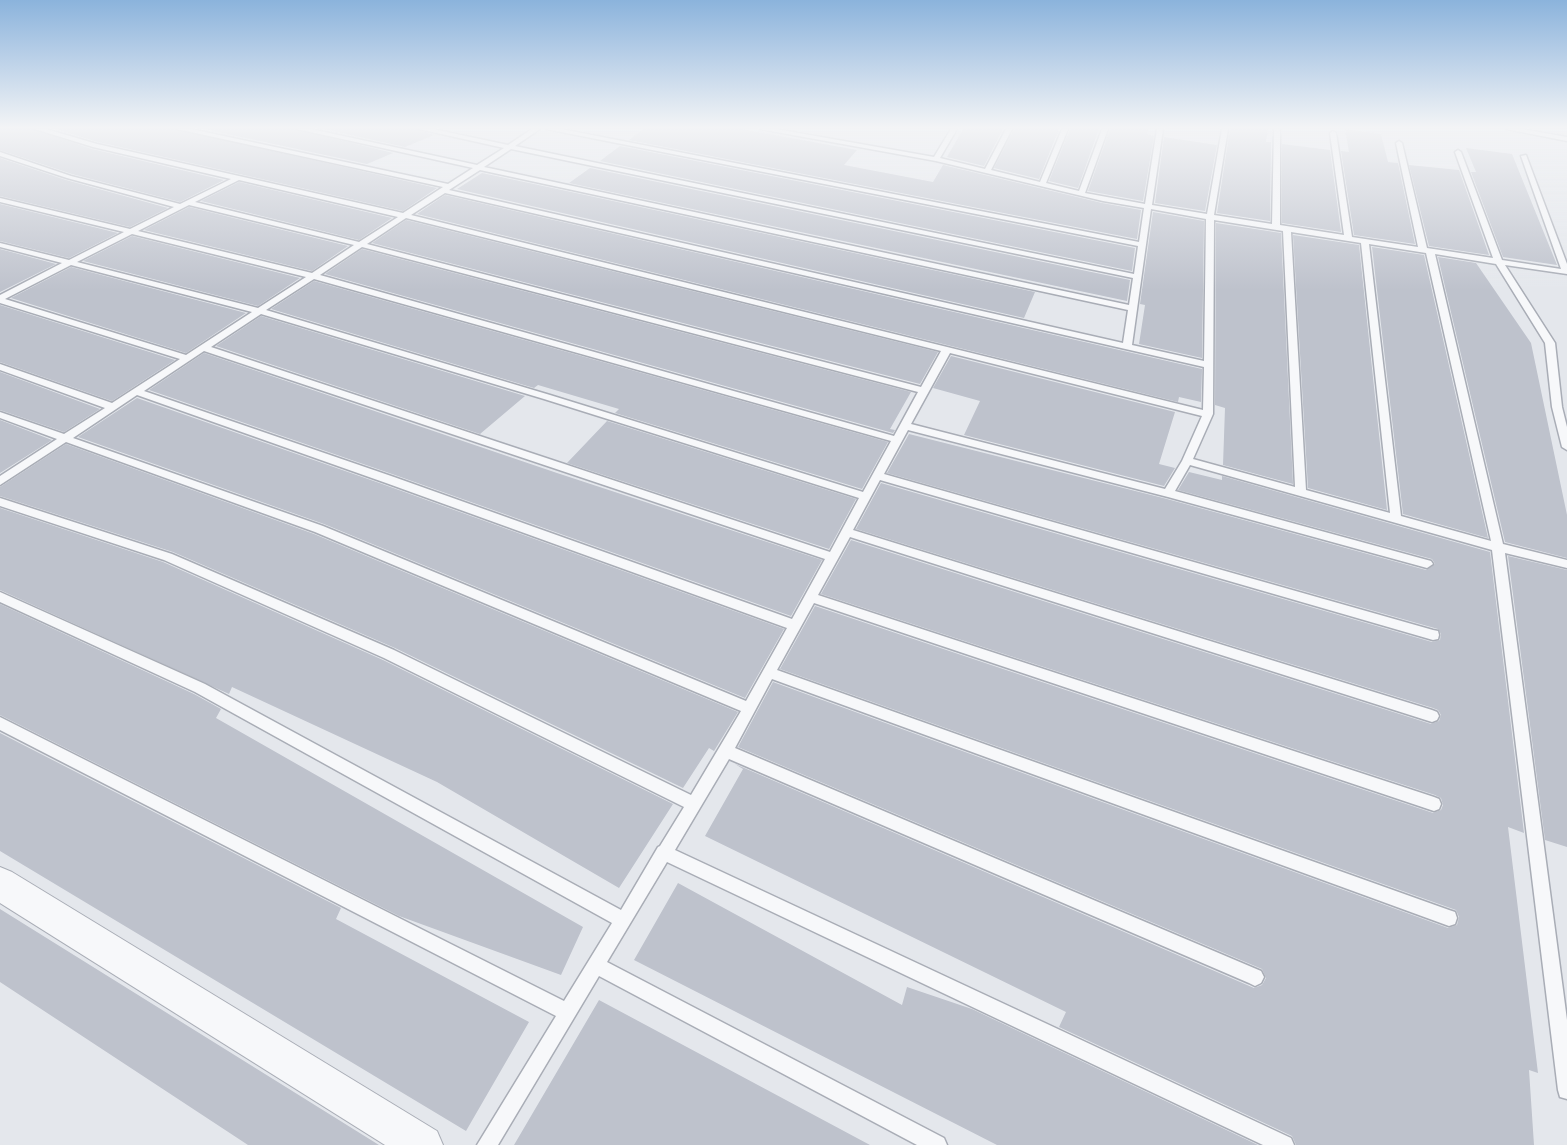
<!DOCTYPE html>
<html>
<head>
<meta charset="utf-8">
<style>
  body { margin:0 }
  canvas { display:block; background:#e4e7ec }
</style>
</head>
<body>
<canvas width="1567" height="1145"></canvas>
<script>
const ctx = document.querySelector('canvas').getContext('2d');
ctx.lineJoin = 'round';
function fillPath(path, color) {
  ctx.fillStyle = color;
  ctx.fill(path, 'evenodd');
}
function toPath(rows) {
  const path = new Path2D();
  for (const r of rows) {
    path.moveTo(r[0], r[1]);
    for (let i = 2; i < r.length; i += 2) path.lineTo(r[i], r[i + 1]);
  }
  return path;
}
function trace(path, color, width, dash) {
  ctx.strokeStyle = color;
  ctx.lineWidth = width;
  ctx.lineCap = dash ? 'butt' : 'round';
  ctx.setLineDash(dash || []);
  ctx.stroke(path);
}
fillPath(toPath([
  [0,129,33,129,92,149,224,180,180,202,72,174,0,150],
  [55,129,175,129,437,188,403,211,98,142],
  [204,129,295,129,393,153,367,164],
  [323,129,417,129,434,135,405,147],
  [643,129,742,129,857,150,844,165,933,182,943,165,1102,203,1141,210,1137,239,629,140],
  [963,129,1003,129,984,166,947,157],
  [1014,129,1059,129,1039,179,994,168],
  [1070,129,1099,129,1078,188,1049,181],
  [1110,129,1148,129,1147,134,1154,136,1143,201,1088,191],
  [1230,129,1268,129,1266,142,1271,142,1270,221,1217,213],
  [1345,129,1381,134,1388,162,1398,163,1415,244,1354,235,1341,151,1349,152],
  [1164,137,1217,145,1205,211,1155,203],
  [1282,144,1330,150,1341,232,1282,223],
  [620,146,1135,248,1132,271,600,161],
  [1466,148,1512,154,1557,265,1503,257,1471,172,1476,172],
  [0,158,66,180,168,208,130,227,0,196],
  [1409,165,1459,170,1489,255,1429,246],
  [590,168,1130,280,1127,301,569,183],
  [482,173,548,187,1035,292,1024,318,457,189],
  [239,182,392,218,359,240,201,201],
  [445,195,1202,369,1201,402,1179,397,1178,402,417,214],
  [0,204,118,233,69,258,0,241],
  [189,207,348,246,312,271,144,230],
  [1153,212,1204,221,1202,358,1139,344,1145,305,1140,304],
  [406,220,938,352,920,384,372,243],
  [1216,223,1281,233,1293,484,1223,465,1225,408,1215,405],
  [1293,235,1359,245,1387,510,1308,488],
  [132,236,300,278,258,306,83,261],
  [1372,247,1424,255,1488,538,1403,514],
  [0,249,56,264,0,292],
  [362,249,911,392,890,429,895,430,893,433,325,274],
  [1438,257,1476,263,1531,343,1567,515,1567,558,1505,542],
  [71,267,246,313,186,353,11,298],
  [314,281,888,442,862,489,615,413,619,409,538,385,534,388,271,309],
  [0,305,175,360,112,401,0,362],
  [261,316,525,396,480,434,216,346],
  [204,353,557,473,822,560,791,616,395,475,149,390],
  [951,356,1175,412,1159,464,1175,468,1164,486,964,435,980,401,933,388],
  [0,372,100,409,64,432,0,410],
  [137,398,385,485,784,629,745,698,324,524,78,437],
  [0,420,52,440,0,473],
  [607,421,856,499,829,549,567,463],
  [909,434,1167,499,1426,570,1435,564,1432,559,1178,490,1189,472,1222,480,1222,476,1490,552,1524,833,1508,827,1538,1073,1529,1070,1534,1145,1296,1145,1292,1136,1059,1027,1066,1012,705,836,743,769,735,764,1254,988,1262,985,1266,978,1262,969,738,747,773,682,1448,928,1457,925,1459,917,1456,910,780,669,815,606,1433,813,1441,810,1443,805,1441,798,1435,795,821,594,851,540,1431,724,1439,721,1441,715,1438,710,1433,708,856,529,881,483,1432,642,1440,640,1441,634,1438,629,887,473],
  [66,444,314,534,738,712,714,751,709,748,683,788,395,648,173,552,0,496,0,487],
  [0,508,163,562,383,660,673,804,619,888,437,782,232,687,229,694,0,590],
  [1508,556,1567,570,1567,847,1545,840],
  [0,604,194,694,221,709,216,718,583,927,561,975,399,916,0,715],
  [0,733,341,908,336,919,529,1022,466,1131,0,851],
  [678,883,902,1005,907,987,972,1009,1258,1145,997,1145,634,960],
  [0,909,379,1145,248,1145,0,982],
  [599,1000,870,1145,514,1145]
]), '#bec2cc');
const service = toPath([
  [35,129,46,129,97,144,403,213,443,187,177,129,191,129,448,184,473,168,297,129,311,129,477,165,504,148,419,129,433,129,508,145,532,129,540,129,515,146,1134,274,1138,246,546,129,561,129,1139,242,1144,208,1103,201,936,161,760,129,776,129,934,157,951,129,957,129,940,158,985,169,1006,129,1012,129,991,170,1040,182,1062,129,1068,129,1046,183,1079,191,1102,129,1108,129,1085,193,1145,204,1157,129,1163,129,1152,205,1207,214,1222,129,1228,129,1214,215,1272,224,1274,129,1280,129,1280,225,1344,235,1330,133,1333,131,1336,133,1352,237,1418,247,1396,143,1399,141,1402,143,1427,248,1493,258,1455,152,1458,150,1461,152,1502,260,1561,269,1521,156,1526,155,1567,264,1567,274,1505,265,1555,343,1562,407,1567,427,1567,450,1562,447,1552,407,1545,343,1496,264,1435,254,1503,544,1567,560,1567,568,1505,553,1567,1020,1567,1099,1560,1097,1558,1090,1492,550,1190,465,1175,491,1431,561,1433,564,1427,568,1168,497,908,430,884,474,1433,630,1438,631,1439,635,1438,639,1433,640,880,480,853,530,1432,710,1437,712,1439,716,1437,720,1432,722,850,537,818,595,1434,797,1439,799,1441,804,1439,809,1434,811,814,603,777,670,1449,910,1455,912,1457,918,1455,924,1449,926,772,679,735,748,1261,971,1264,977,1261,983,1255,986,1249,983,729,759,675,850,1291,1138,1294,1145,1263,1145,667,862,607,962,944,1138,947,1145,917,1145,599,976,498,1145,477,1145,556,1016,0,730,0,717,564,1001,612,923,195,692,0,602,0,592,205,684,621,910,658,847,660,846,684,807,384,658,164,560,0,506,0,498,172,554,394,650,691,795,741,711,315,532,66,442,0,485,0,476,57,439,0,418,0,412,64,434,105,408,0,370,0,364,112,403,180,359,0,303,0,295,62,263,0,247,0,243,69,260,124,232,0,202,0,198,130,229,174,207,67,178,0,156,0,152,71,176,180,204,231,179,93,147,35,129],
  [511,149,1133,278,1129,305,484,167,511,149],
  [480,170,1128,310,1123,343,449,190,480,170],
  [239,180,398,217,359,242,195,202,239,180],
  [445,193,1204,367,1203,410,411,215,445,193],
  [189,205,354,245,312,273,138,231,189,205],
  [1151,209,1206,219,1204,361,1132,345,1151,209],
  [406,218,941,351,921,387,367,244,406,218],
  [1214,220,1283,231,1295,487,1193,459,1213,414,1214,220],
  [1291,232,1361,243,1390,513,1306,490,1291,232],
  [132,234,306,277,258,308,77,262,132,234],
  [1369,244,1426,253,1491,541,1401,516,1369,244],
  [362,247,918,392,894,436,320,275,362,247],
  [71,265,252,312,186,355,5,299,71,265],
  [314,279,891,441,863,492,550,395,266,310,314,279],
  [261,314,544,399,859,498,830,552,211,347,261,314],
  [204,351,825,559,792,619,394,477,144,391,204,351],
  [950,353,1202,416,1182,461,1165,489,911,424,950,353],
  [137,395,386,483,787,628,746,701,323,526,73,438,137,395],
  [1506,129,1522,129,1567,137,1567,141,1506,129]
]);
const minor = toPath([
  [0,867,12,872,437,1131,443,1145,385,1145,0,903,0,867]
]);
trace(service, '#a9adb6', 3);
trace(minor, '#a9adb6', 2);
fillPath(service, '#f7f8fa');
fillPath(minor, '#f7f8fa');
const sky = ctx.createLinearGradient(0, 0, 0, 290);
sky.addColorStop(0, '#8bb3dc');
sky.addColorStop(0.44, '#f3f4f6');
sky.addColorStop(1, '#f3f4f600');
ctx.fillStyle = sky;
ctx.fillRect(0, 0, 1567, 290);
</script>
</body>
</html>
